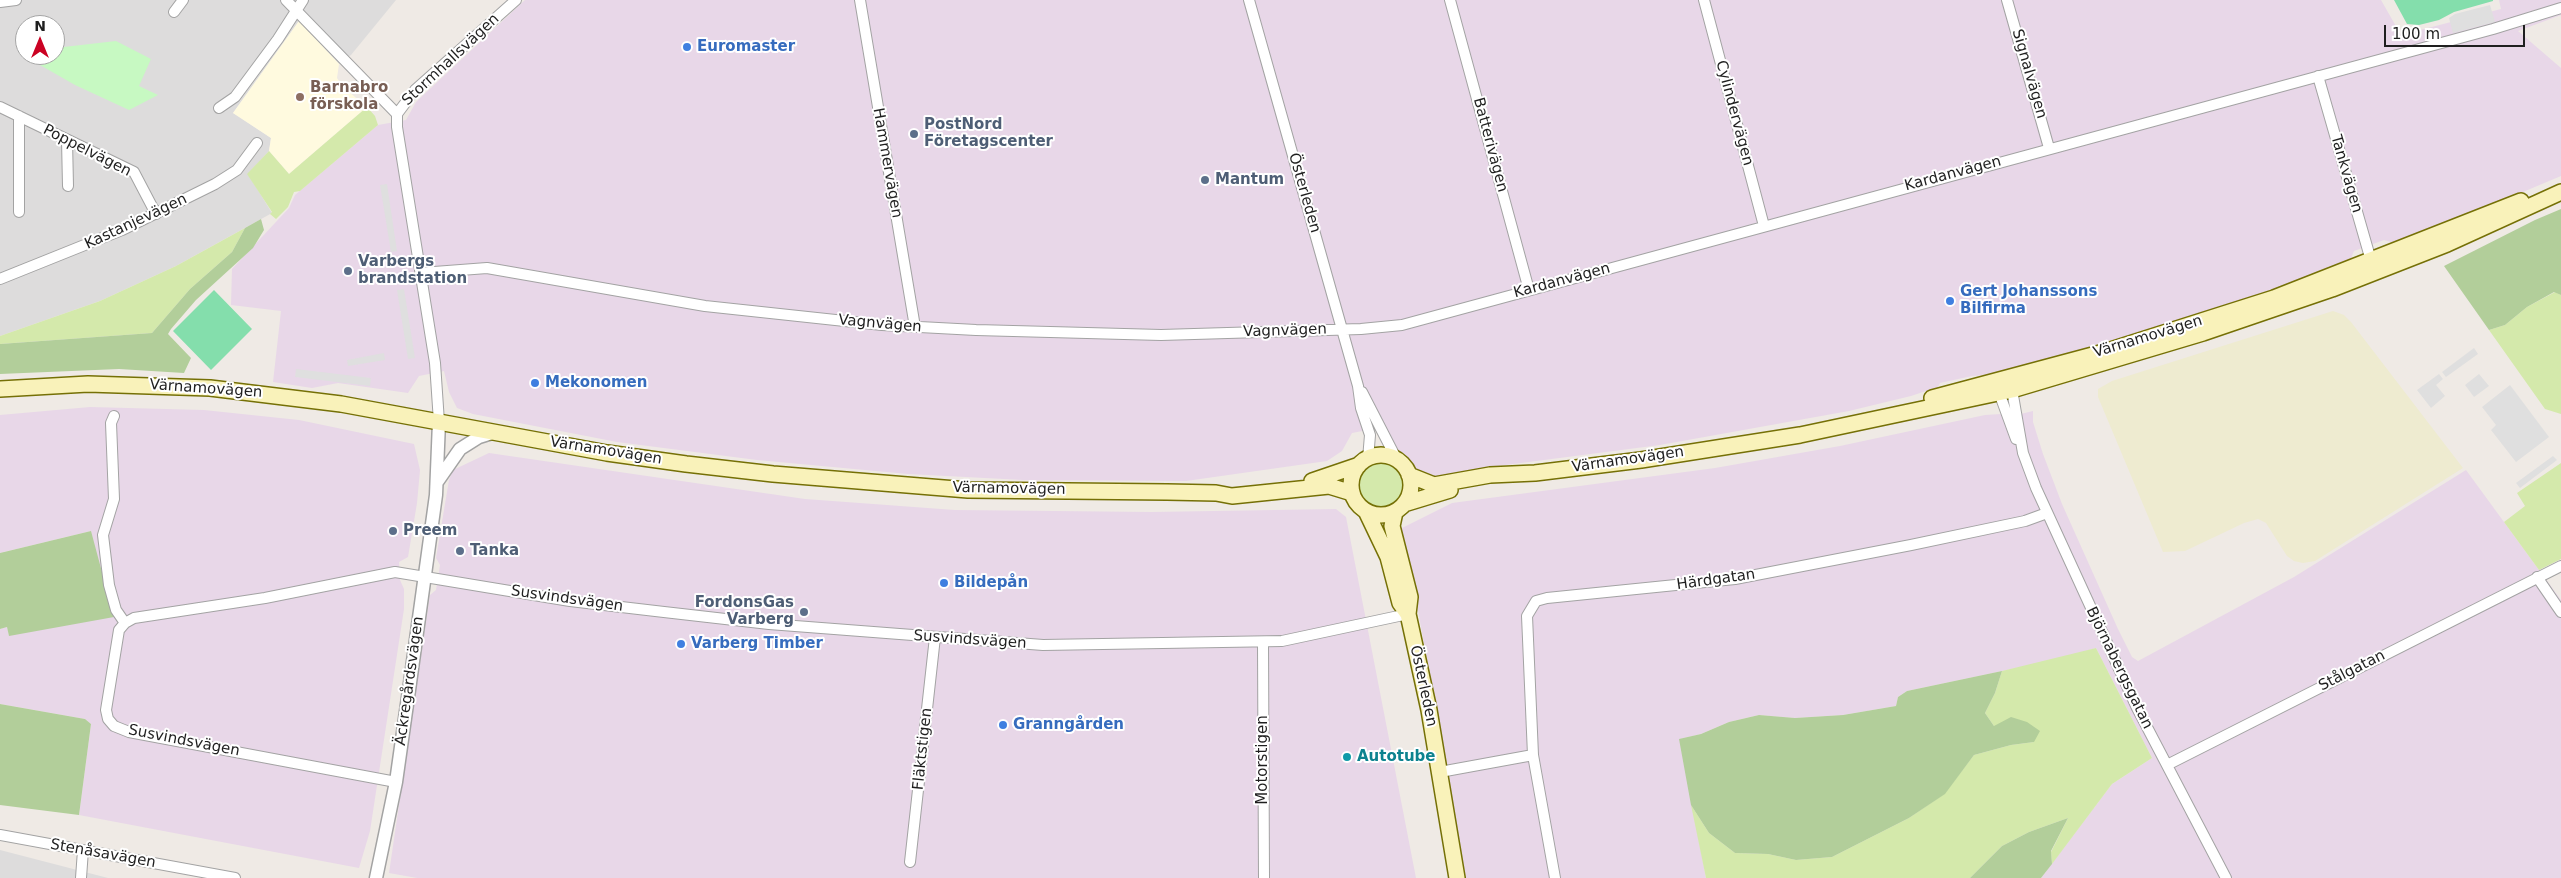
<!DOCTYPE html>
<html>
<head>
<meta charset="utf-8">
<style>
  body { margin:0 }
  #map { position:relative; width:2561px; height:878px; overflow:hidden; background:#efeae5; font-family:"DejaVu Sans",sans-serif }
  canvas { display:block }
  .north { position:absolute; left:15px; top:15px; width:50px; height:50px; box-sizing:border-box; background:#fff; border:1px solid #a5a5a5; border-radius:50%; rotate:0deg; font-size:14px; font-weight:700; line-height:20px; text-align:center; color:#1f1f1f }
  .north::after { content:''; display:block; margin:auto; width:18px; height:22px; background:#cb0223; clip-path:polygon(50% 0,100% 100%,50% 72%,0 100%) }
  .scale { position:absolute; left:2384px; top:25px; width:141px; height:22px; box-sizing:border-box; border:2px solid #1f1f1f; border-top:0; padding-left:6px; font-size:15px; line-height:18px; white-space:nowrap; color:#1f1f1f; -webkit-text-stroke:4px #fff; paint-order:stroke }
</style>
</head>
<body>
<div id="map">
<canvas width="2561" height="878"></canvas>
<div class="north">N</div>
<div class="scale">100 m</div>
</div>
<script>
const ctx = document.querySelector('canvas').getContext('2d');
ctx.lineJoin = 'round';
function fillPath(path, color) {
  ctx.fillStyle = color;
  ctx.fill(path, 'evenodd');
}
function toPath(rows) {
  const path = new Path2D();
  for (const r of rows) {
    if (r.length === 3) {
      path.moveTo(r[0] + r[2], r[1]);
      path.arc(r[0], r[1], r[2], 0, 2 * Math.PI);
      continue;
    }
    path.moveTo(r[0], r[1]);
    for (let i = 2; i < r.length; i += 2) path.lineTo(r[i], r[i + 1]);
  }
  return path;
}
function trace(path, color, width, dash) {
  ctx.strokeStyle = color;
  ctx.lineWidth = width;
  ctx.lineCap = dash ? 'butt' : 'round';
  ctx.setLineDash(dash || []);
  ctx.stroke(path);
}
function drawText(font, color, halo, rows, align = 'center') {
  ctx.font = font + ' "DejaVu Sans",sans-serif';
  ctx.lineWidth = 4;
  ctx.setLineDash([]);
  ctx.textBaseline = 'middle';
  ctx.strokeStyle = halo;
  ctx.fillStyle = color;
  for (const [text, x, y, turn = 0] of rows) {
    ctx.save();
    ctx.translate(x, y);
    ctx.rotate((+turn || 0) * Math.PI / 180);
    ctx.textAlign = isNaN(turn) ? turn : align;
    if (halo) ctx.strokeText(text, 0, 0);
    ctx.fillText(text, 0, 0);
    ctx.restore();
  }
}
fillPath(toPath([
  [0,0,396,0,351,55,339,64,299,21,233,113,271,138,269,151,248,174,272,213,176,266,100,301,0,336],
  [25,25,55,25,55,55,25,55],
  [0,850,108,878,0,878]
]), '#dddcdc');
fillPath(toPath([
  [525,0,2381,0,2401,35,2501,9,2499,0,2561,0,2561,15,2518,31,2561,68,2561,176,2399,244,2384,240,2354,251,2349,263,2262,296,2121,342,2002,374,1972,376,1940,383,1938,387,1911,396,1849,411,1660,445,1490,467,1434,479,1418,474,1399,454,1383,427,1352,433,1342,451,1327,461,1186,481,1023,480,908,474,757,460,617,442,473,414,457,408,449,392,444,371,419,376,408,393,338,383,312,388,273,382,281,311,231,305,232,269,289,208,295,195,378,125,406,120,416,102],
  [90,407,204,410,299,420,414,444,420,470,417,503,408,557,399,562,400,580,404,589,404,609,370,831,359,868,79,815,91,724,85,719,0,704,0,629,7,627,9,635,91,531,0,553,0,415],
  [2033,411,2033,422,2043,454,2062,504,2118,629,2132,657,2138,661,2294,577,2466,470,2561,600,2561,878,2041,878,2112,784,2152,758,2096,648,2064,658,1907,691,1898,697,1896,706,1843,715,1795,718,1759,715,1729,722,1701,734,1680,739,1706,878,1466,878,1414,588,1400,529,1452,503,1715,468,1840,446,1985,415,2001,414,2004,418],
  [489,453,805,499,955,510,1152,512,1336,509,1346,517,1416,878,417,878,389,873,430,595,436,590,440,565,436,558,449,480,453,470]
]), '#e8d7e8');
fillPath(toPath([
  [299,21,339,64,337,78,343,87,367,107,289,174,269,151,271,138,233,113]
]), '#fffadf');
fillPath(toPath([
  [2333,311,2344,315,2351,322,2463,468,2315,561,2303,563,2294,561,2287,556,2266,523,2258,519,2244,523,2185,551,2163,552,2098,397,2098,389,2112,381]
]), '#eeebd0');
fillPath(toPath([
  [367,107,375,116,378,125,300,191,294,192,288,207,276,219,270,214,272,212,247,174,269,151,289,174],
  [245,228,232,252,190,289,152,333,0,344,0,336,100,301,176,266],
  [2555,292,2561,295,2561,414,2545,409,2489,330,2505,325,2527,307],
  [1381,486,24],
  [2561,463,2561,559,2539,570,2504,522,2525,506,2517,493],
  [2096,648,2152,758,2112,784,2052,864,2051,852,2068,818,2029,832,2002,846,1970,878,1706,878,1691,805,1709,833,1735,853,1768,854,1796,860,1832,857,1909,818,1944,794,1974,755,2011,745,2034,742,1994,726,1985,713,1995,693,2002,671]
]), '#d4e9ab');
fillPath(toPath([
  [2561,209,2561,295,2554,292,2527,307,2505,325,2489,330,2444,266,2535,220],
  [261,219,264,230,253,248,196,300,171,329,168,334,191,358,184,373,119,369,0,374,0,344,152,333,190,289,232,252,245,228],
  [91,531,114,617,9,636,7,627,0,629,0,553],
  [2002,671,1995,693,1985,713,1994,726,2011,717,2027,722,2040,731,2034,742,2011,745,1974,755,1945,794,1909,818,1832,857,1796,860,1768,854,1735,853,1709,833,1691,805,1679,739,1701,734,1729,722,1759,715,1795,718,1843,715,1896,706,1898,697,1907,691],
  [0,704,85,719,91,724,79,815,0,805],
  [2068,818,2051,851,2052,864,2041,878,1970,878,2002,846,2029,832]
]), '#b2ce9a');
fillPath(toPath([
  [116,41,151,59,139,86,158,95,129,110,75,85,19,53,25,52,25,55,55,55,55,48]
]), '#c7f9c2');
fillPath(toPath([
  [2394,0,2493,0,2493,1,2454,12,2439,20,2419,25,2407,24],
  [214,290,252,329,211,370,173,331]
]), '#84deac');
fillPath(toPath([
  [2490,5,2495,22,2453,33,2449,18,2455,14],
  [387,184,397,251,391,252,380,185],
  [404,289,415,358,408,359,397,290],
  [2474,348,2478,354,2446,377,2442,372],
  [384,353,385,360,348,366,347,360],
  [296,369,371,378,370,386,295,377],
  [2439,374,2443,379,2436,385,2445,396,2431,408,2417,390],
  [2479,374,2489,386,2474,397,2465,385],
  [2510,385,2549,437,2516,462,2491,430,2496,425,2482,407],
  [2553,456,2557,460,2520,488,2516,483]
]), '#dfdfdf');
const minor = toPath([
  [286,0,397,114],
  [860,0,915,327],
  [1249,0,1358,386,1361,408,1370,435,1368,459],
  [1450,0,1529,290],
  [1704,0,1764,226],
  [2007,0,2049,148],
  [0,2,16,0],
  [174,12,183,0],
  [2318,76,2372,264],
  [0,107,134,172,156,214],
  [219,108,235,97,278,39,303,0],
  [19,116,19,212],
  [67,140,68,186],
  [421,273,487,268,705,306,882,325,976,330,1161,335,1361,329,1402,325,2493,29,2561,8],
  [0,279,122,230,215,184,237,170,257,143],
  [2011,384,2023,453,2036,488,2137,708,2226,878],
  [1997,387,2016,439],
  [1362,392,1397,460],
  [114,416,111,423,114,499,103,535,109,585,116,610,125,623],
  [439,422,435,363,397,127,397,114,415,90,516,0],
  [2537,577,2561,612],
  [1263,643,1264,878],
  [2167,765,2561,566],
  [1440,772,1533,755],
  [396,782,129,732,114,726,108,719,106,710,119,630,125,623,134,618,265,598,395,572,570,601,664,612,769,624,1043,645,1282,641,1408,614],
  [0,835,235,878],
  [910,862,935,637],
  [81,878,83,850],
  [1555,878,1533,755,1527,616,1536,601,1547,598,1735,579,1911,545,2025,521,2047,513]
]);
const tertiary = toPath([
  [437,482,460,449,479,437,495,432],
  [376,878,396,782,410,683,436,495,439,422]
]);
const secondary = toPath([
  [0,389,88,384,210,388,341,404,607,453,686,464,773,474,968,490,1167,492,1216,493,1232,496,1329,486,1352,493],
  [1932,398,2104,352,2274,298,2521,201],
  [1381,485,30],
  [1409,475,1434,485,1490,475,1535,473,1641,460,1800,435,2012,390,2203,333,2332,289,2447,244,2561,192],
  [1312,481,1359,465],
  [1404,504,1450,490],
  [1366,511,1388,557,1400,603,1408,614],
  [1395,512,1392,526,1410,597,1408,614,1429,710,1457,878]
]);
trace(minor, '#a3a3a3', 12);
trace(tertiary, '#a3a3a3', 15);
trace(secondary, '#757006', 18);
trace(minor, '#fff', 10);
trace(tertiary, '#fff', 12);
trace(secondary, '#f9f2ba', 15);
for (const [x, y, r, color] of [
  [687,47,5,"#3f7fe0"],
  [300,97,5,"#8d6e63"],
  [914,134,5,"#5c6f8a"],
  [1205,180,5,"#5c6f8a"],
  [348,271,5,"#5c6f8a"],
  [1950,301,5,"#3f7fe0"],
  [535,383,5,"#3f7fe0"],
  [393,531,5,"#5c6f8a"],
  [460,551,5,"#5c6f8a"],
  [944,583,5,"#3f7fe0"],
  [804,612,5,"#5c6f8a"],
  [681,644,5,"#3f7fe0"],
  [1003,725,5,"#3f7fe0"],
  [1347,757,5,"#0f9aa8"]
]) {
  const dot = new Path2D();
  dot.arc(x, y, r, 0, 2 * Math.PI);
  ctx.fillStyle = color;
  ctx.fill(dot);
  trace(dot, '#fff', 2);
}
drawText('bold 15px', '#366cbe', '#fff', [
  ["Euromaster",697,47],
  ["Gert Johanssons",1960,292],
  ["Bilfirma",1960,309],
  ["Mekonomen",545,383],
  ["Bildepån",954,583],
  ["Varberg Timber",691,644],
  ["Granngården",1013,725]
], 'left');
drawText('15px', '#1f1f1f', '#fff', [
  ["Stormhallsvägen",451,60,-43],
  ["Signalvägen",2029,74,74],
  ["Cylindervägen",1734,113,75],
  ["Batterivägen",1490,145,75],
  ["Poppelvägen",87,151,27],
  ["Hammervägen",887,163,80],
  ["Kardanvägen",1953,174,-15],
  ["Tankvägen",2346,174,74],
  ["Österleden",1304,193,74],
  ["Kastanjevägen",136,222,-25],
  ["Kardanvägen",1562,281,-15],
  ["Vagnvägen",880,324,5],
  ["Vagnvägen",1285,331,-2],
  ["Värnamovägen",2148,337,-17],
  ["Värnamovägen",206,389,4],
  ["Värnamovägen",606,451,9],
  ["Värnamovägen",1628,460,-8],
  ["Värnamovägen",1009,489,1],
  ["Härdgatan",1716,580,-8],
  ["Susvindsvägen",567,599,8],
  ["Susvindsvägen",970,640,4],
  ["Björnabergsgatan",2119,668,64],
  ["Stålgatan",2352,671,-27],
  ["Äckregårdsvägen",410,681,-82],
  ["Österleden",1423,686,78],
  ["Susvindsvägen",184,741,11],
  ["Fläktstigen",923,749,-84],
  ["Motorstigen",1263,760,-90],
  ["Stenåsavägen",103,854,10]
]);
drawText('bold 15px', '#785e54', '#fff', [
  ["Barnabro",310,88],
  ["förskola",310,105]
], 'left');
drawText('bold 15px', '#4e5e75', '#fff', [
  ["PostNord",924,125],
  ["Företagscenter",924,142],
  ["Mantum",1215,180],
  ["Varbergs",358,262],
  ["brandstation",358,279],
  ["Preem",403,531],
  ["Tanka",470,551],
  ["FordonsGas",794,603,"right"],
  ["Varberg",794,620,"right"]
], 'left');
drawText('bold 15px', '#0d838f', '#fff', [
  ["Autotube",1357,757]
], 'left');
</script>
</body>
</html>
